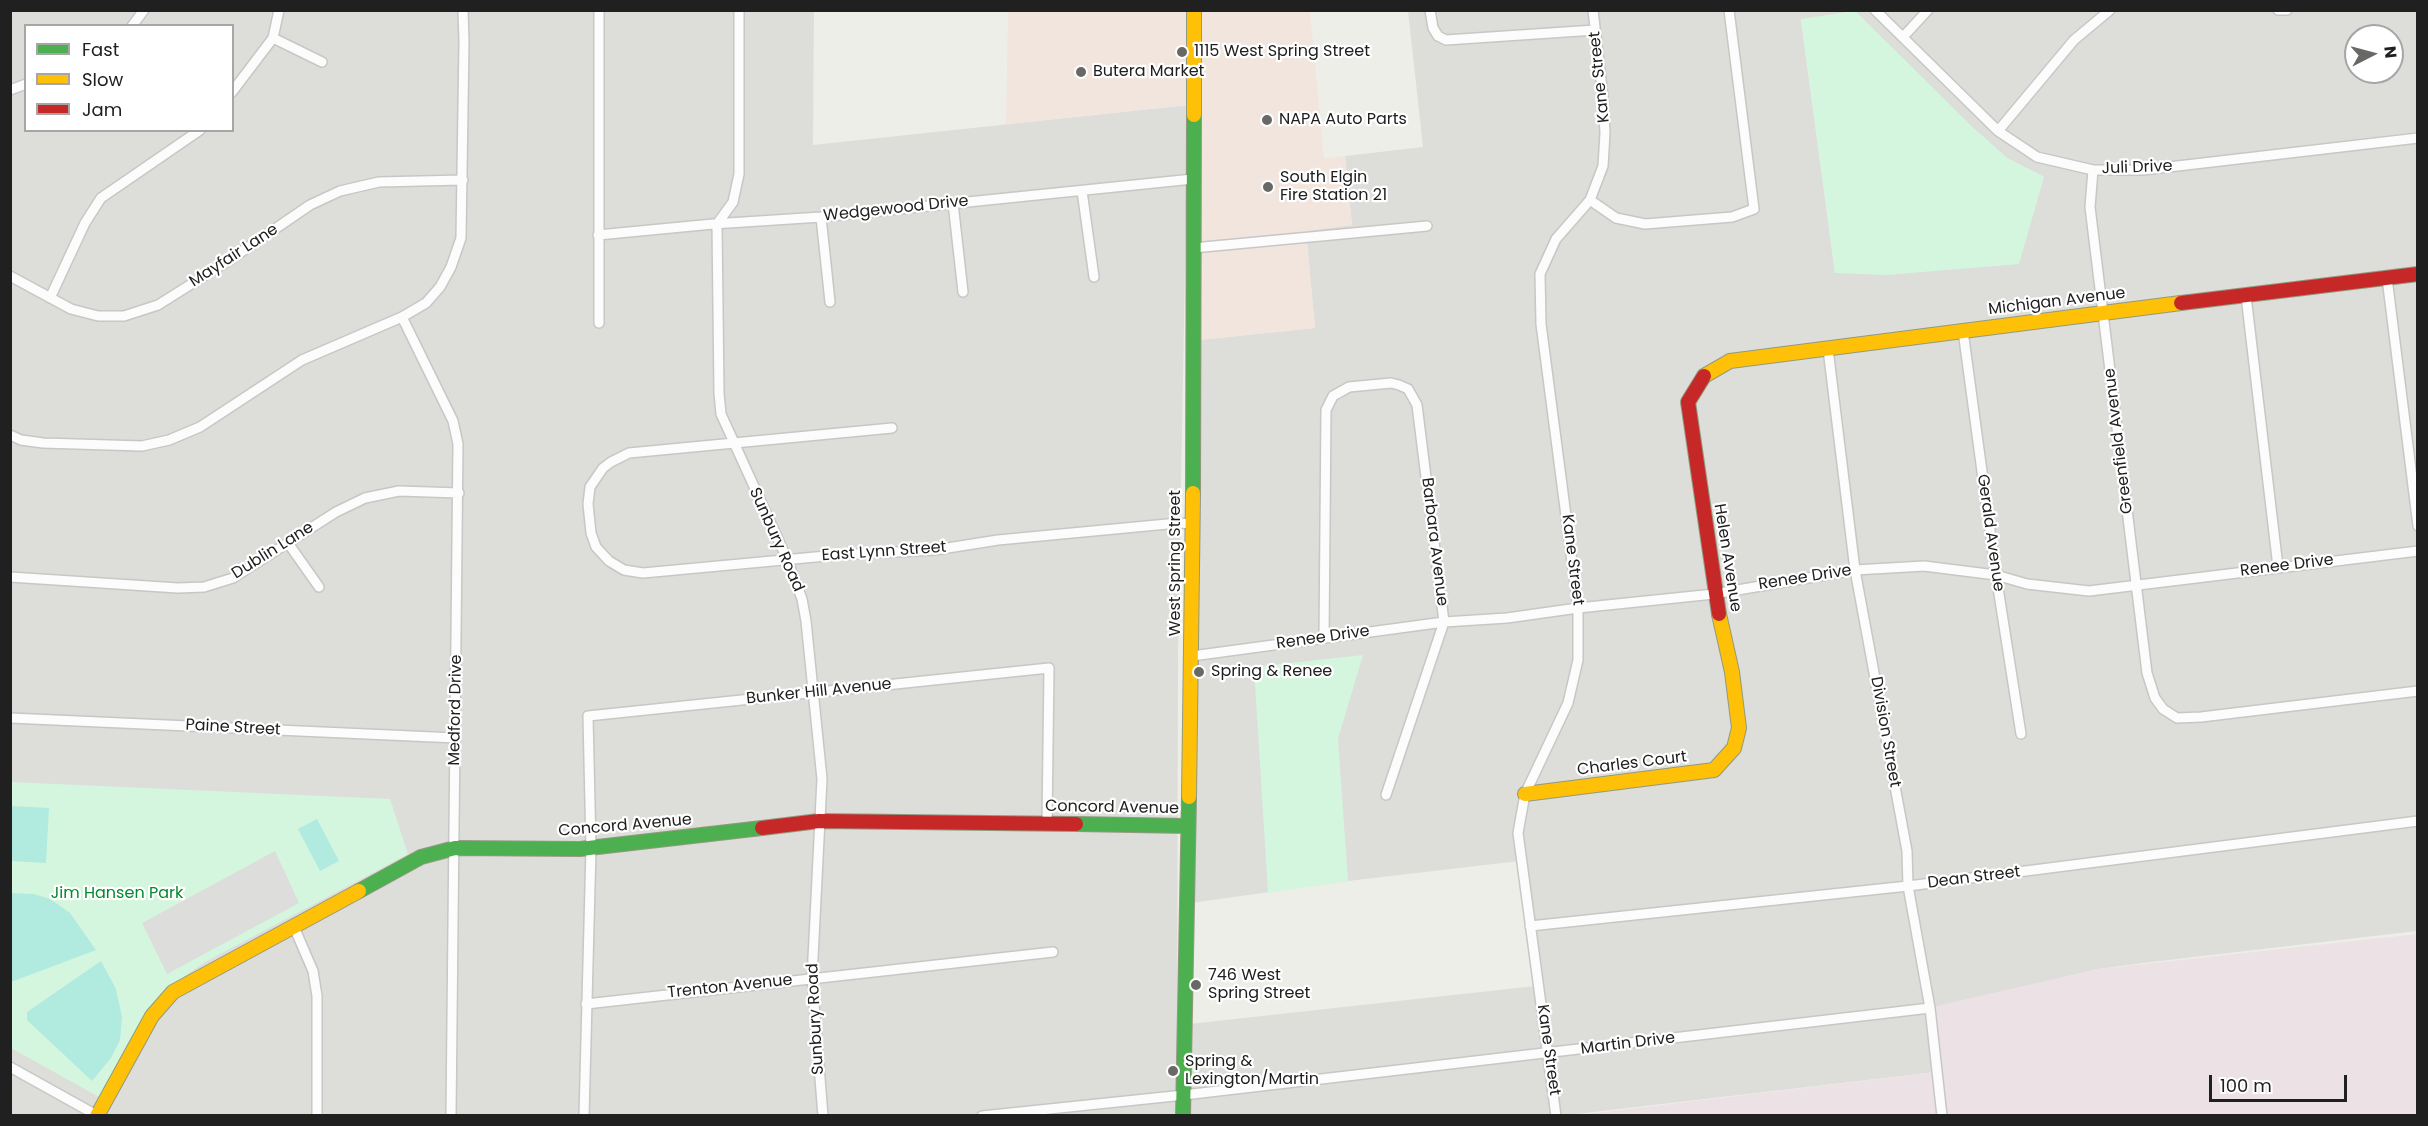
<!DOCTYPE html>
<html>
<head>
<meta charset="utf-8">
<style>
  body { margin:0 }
  #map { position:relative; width:2428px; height:1126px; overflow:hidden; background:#eeeee9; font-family:Poppins,sans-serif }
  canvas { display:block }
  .frame { position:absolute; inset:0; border:12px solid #202020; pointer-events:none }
  .legend { position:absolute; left:24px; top:24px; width:210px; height:108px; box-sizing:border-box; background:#fff; border:2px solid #a6a6a6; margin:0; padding:8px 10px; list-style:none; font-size:18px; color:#202020 }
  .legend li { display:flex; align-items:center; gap:12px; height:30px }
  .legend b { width:30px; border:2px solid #a6a6a6 }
  .north { position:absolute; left:2344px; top:24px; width:60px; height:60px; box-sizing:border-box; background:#fff; border:2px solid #a6a6a6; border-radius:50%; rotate:84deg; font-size:16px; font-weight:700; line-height:24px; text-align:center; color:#202020 }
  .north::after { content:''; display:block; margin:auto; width:21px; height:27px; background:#686866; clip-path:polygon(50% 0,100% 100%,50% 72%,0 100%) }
  .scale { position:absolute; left:2209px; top:1075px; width:138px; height:27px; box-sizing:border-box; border:3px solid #202020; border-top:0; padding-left:8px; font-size:18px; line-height:21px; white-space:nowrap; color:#202020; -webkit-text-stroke:4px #fff; paint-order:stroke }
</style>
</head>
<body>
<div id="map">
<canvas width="2428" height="1126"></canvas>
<div class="frame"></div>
<ul class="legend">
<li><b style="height:8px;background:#4caf50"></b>Fast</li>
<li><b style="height:8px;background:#ffc107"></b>Slow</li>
<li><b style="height:8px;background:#c62828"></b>Jam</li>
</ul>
<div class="north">N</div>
<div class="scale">100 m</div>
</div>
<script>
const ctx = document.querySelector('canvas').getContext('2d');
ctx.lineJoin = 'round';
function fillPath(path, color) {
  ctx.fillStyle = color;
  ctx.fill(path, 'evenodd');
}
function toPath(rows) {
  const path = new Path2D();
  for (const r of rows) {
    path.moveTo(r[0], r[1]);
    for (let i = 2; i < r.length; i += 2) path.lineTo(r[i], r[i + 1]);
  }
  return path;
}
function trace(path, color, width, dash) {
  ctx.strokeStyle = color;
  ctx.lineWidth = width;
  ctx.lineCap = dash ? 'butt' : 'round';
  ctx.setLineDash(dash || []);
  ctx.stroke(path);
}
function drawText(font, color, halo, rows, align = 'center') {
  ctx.font = font + ' Poppins,sans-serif';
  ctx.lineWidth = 4.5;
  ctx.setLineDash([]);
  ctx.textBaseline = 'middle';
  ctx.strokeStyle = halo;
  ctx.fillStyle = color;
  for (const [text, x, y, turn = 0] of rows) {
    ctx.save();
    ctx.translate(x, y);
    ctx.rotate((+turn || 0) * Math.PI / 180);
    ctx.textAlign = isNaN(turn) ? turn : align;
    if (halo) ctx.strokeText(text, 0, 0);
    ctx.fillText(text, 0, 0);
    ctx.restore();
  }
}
fillPath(toPath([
  [10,11,814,11,813,145,1188,105,1178,649,1177,1115,11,1115],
  [26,26,232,26,232,130,26,130],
  [1408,11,1853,11,1801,20,1835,273,2044,177,2007,158,1972,127,1855,11,2417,11,2417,132,2148,164,2091,164,2051,156,2048,165,2088,172,2417,141,2417,931,2143,963,2098,969,2049,981,1936,1072,1559,1116,1519,861,1348,881,1191,903,1199,340,1315,328,1306,231,1352,225,1345,156,1423,147],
  [2356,36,2392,36,2392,72,2356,72],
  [1535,986,1553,1115,1188,1116,1189,1024]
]), '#ddddda');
fillPath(toPath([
  [1008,11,1188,11,1188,105,1006,124],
  [1197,11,1310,11,1324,158,1345,156,1352,225,1306,231,1315,328,1199,340]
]), '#f1e5de');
fillPath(toPath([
  [2417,934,2417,1115,1570,1116,1936,1072,1928,1008,2098,969]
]), '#ece2e6');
fillPath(toPath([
  [1855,11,1972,127,2007,158,2044,177,2019,264,1886,275,1835,273,1801,19],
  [1363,655,1338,739,1348,881,1268,893,1254,667],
  [11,782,390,799,408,854,205,962,176,982,156,1001,99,1097,11,1048]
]), '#d5f6de');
fillPath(toPath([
  [10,806,49,808,46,863,11,861],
  [317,819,339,861,320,871,298,829],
  [11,893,34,894,50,899,70,913,96,950,11,982],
  [101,961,116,989,122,1017,120,1040,111,1058,92,1081,27,1020,27,1012]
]), '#b1eadf');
fillPath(toPath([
  [275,851,299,903,167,974,142,923]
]), '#dddddb');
const street = toPath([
  [599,10,599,323],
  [739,10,739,174,733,202,717,224,719,393,721,414,787,559,802,599,806,621,822,779,812,978,823,1116],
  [1430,10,1433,28,1438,36,1446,40,1595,30],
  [1875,10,1998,131,2037,157,2093,170,2143,170,2418,138],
  [2278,10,2287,10],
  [132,26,144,10],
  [1903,37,1928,10],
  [273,38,322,62],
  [10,90,26,84],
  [232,92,273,38,279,10],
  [1998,131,2074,40,2110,10],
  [2093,170,2090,207,2147,673,2155,698,2163,709,2177,718,2201,717,2418,691],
  [1082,191,1094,277],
  [1590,200,1616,218,1645,224,1732,217,1754,209,1729,10],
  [953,203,963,292],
  [821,217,830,302],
  [598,235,713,224,821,217,1193,179],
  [1193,248,1427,226],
  [10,276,71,309,98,316,124,316,158,305,228,261,310,205,340,191,379,182,463,180],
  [2387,278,2418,526],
  [2246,296,2278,567],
  [50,298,85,223,101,198,200,130],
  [402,317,453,421,458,444,451,1116],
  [1963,331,1996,575,2021,734],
  [1828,349,1855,570,1907,851,1908,886,1930,1008,1942,1116],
  [892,428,629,453,611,462,603,468,590,487,588,504,591,533,596,547,609,561,624,570,643,573,837,555,935,550,998,540,1178,523,1193,524],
  [10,435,21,440,43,443,142,446,169,440,200,427,302,360,402,317,426,303,440,287,451,267,461,238,464,42,463,10],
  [288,543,319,587],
  [10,577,178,588,204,587,233,578,336,512,365,498,399,491,459,493],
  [1324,638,1326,410,1333,396,1349,387,1391,383,1399,385,1408,389,1417,405,1444,622,1386,795],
  [1192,656,1444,622,1507,618,1578,608,1714,594,1855,570,1924,566,1996,575,2027,584,2089,591,2418,551],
  [10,718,456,738],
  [1530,926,1908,886,2418,821],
  [294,927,313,971,317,996,317,1116],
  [586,1004,1053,952],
  [10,1067,98,1116],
  [584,1116,591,848,588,716,1049,668,1047,823],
  [982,1116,1184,1095,1930,1008],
  [1556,1116,1518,833,1525,794,1568,703,1578,660,1578,608,1541,324,1540,274,1556,239,1590,200,1603,166,1605,133,1603,97,1593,10]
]);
const fast = toPath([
  [1193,493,1194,115],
  [1076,824,1188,826],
  [359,891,421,857,455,848,580,849,762,828],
  [1183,1116,1189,797]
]);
const slow = toPath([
  [1194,115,1194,10],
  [1704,376,1730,361,2181,303],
  [1525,794,1714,770,1734,748,1739,728,1732,672,1719,614],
  [1189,797,1193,493],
  [97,1116,152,1016,173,992,359,891]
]);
const jam = toPath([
  [2181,303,2418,274],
  [1704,376,1688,402,1719,614],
  [762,828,819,821,1076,824]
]);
trace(street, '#c7c7c5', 12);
trace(fast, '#929a7f', 16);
trace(slow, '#929a7f', 16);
trace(jam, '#929a7f', 16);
trace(street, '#fcfcfc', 9);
trace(fast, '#4caf50', 14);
trace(slow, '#ffc107', 14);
trace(jam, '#c62828', 14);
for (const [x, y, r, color] of [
  [1182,52,6,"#686866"],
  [1081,72,6,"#686866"],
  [1267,120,6,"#686866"],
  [1268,187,6,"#686866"],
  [1199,672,6,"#686866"],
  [1196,985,6,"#686866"],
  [1173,1071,6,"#686866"]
]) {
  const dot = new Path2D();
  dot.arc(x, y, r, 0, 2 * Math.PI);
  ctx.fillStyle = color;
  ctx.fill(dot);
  trace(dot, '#fff', 2);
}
drawText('16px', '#202020', '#fff', [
  ["1115 West Spring Street",1194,52],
  ["Butera Market",1093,72],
  ["NAPA Auto Parts",1279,120],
  ["South Elgin",1280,178],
  ["Fire Station 21",1280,196],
  ["Spring & Renee",1211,672],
  ["746 West",1208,976],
  ["Spring Street",1208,994],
  ["Spring &",1185,1062],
  ["Lexington/Martin",1185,1080]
], 'left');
drawText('16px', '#202020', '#fff', [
  ["Kane Street",1600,77,-96],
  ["Juli Drive",2137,168,-2],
  ["Wedgewood Drive",896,209,-6],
  ["Mayfair Lane",234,256,-33],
  ["Michigan Avenue",2057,302,-7],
  ["Greenfield Avenue",2119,441,-97],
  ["Gerald Avenue",1990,533,82],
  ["Sunbury Road",776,540,66],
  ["Barbara Avenue",1434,542,83],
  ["Dublin Lane",273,551,-32],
  ["East Lynn Street",884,552,-4],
  ["Helen Avenue",1727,558,81],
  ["Kane Street",1572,560,83],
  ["West Spring Street",1176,563,-90],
  ["Renee Drive",2287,566,-7],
  ["Renee Drive",1805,578,-9],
  ["Renee Drive",1323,638,-8],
  ["Bunker Hill Avenue",819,692,-6],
  ["Medford Drive",456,710,-89],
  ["Paine Street",233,728,3],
  ["Division Street",1885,732,80],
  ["Charles Court",1632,764,-7],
  ["Concord Avenue",1112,808,1],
  ["Concord Avenue",625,826,-5],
  ["Dean Street",1974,878,-7],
  ["Trenton Avenue",730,987,-6],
  ["Sunbury Road",816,1019,-93],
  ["Martin Drive",1628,1044,-7],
  ["Kane Street",1548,1050,82]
]);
drawText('16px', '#04892f', '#fff', [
  ["Jim Hansen Park",117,894]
]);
</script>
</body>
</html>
